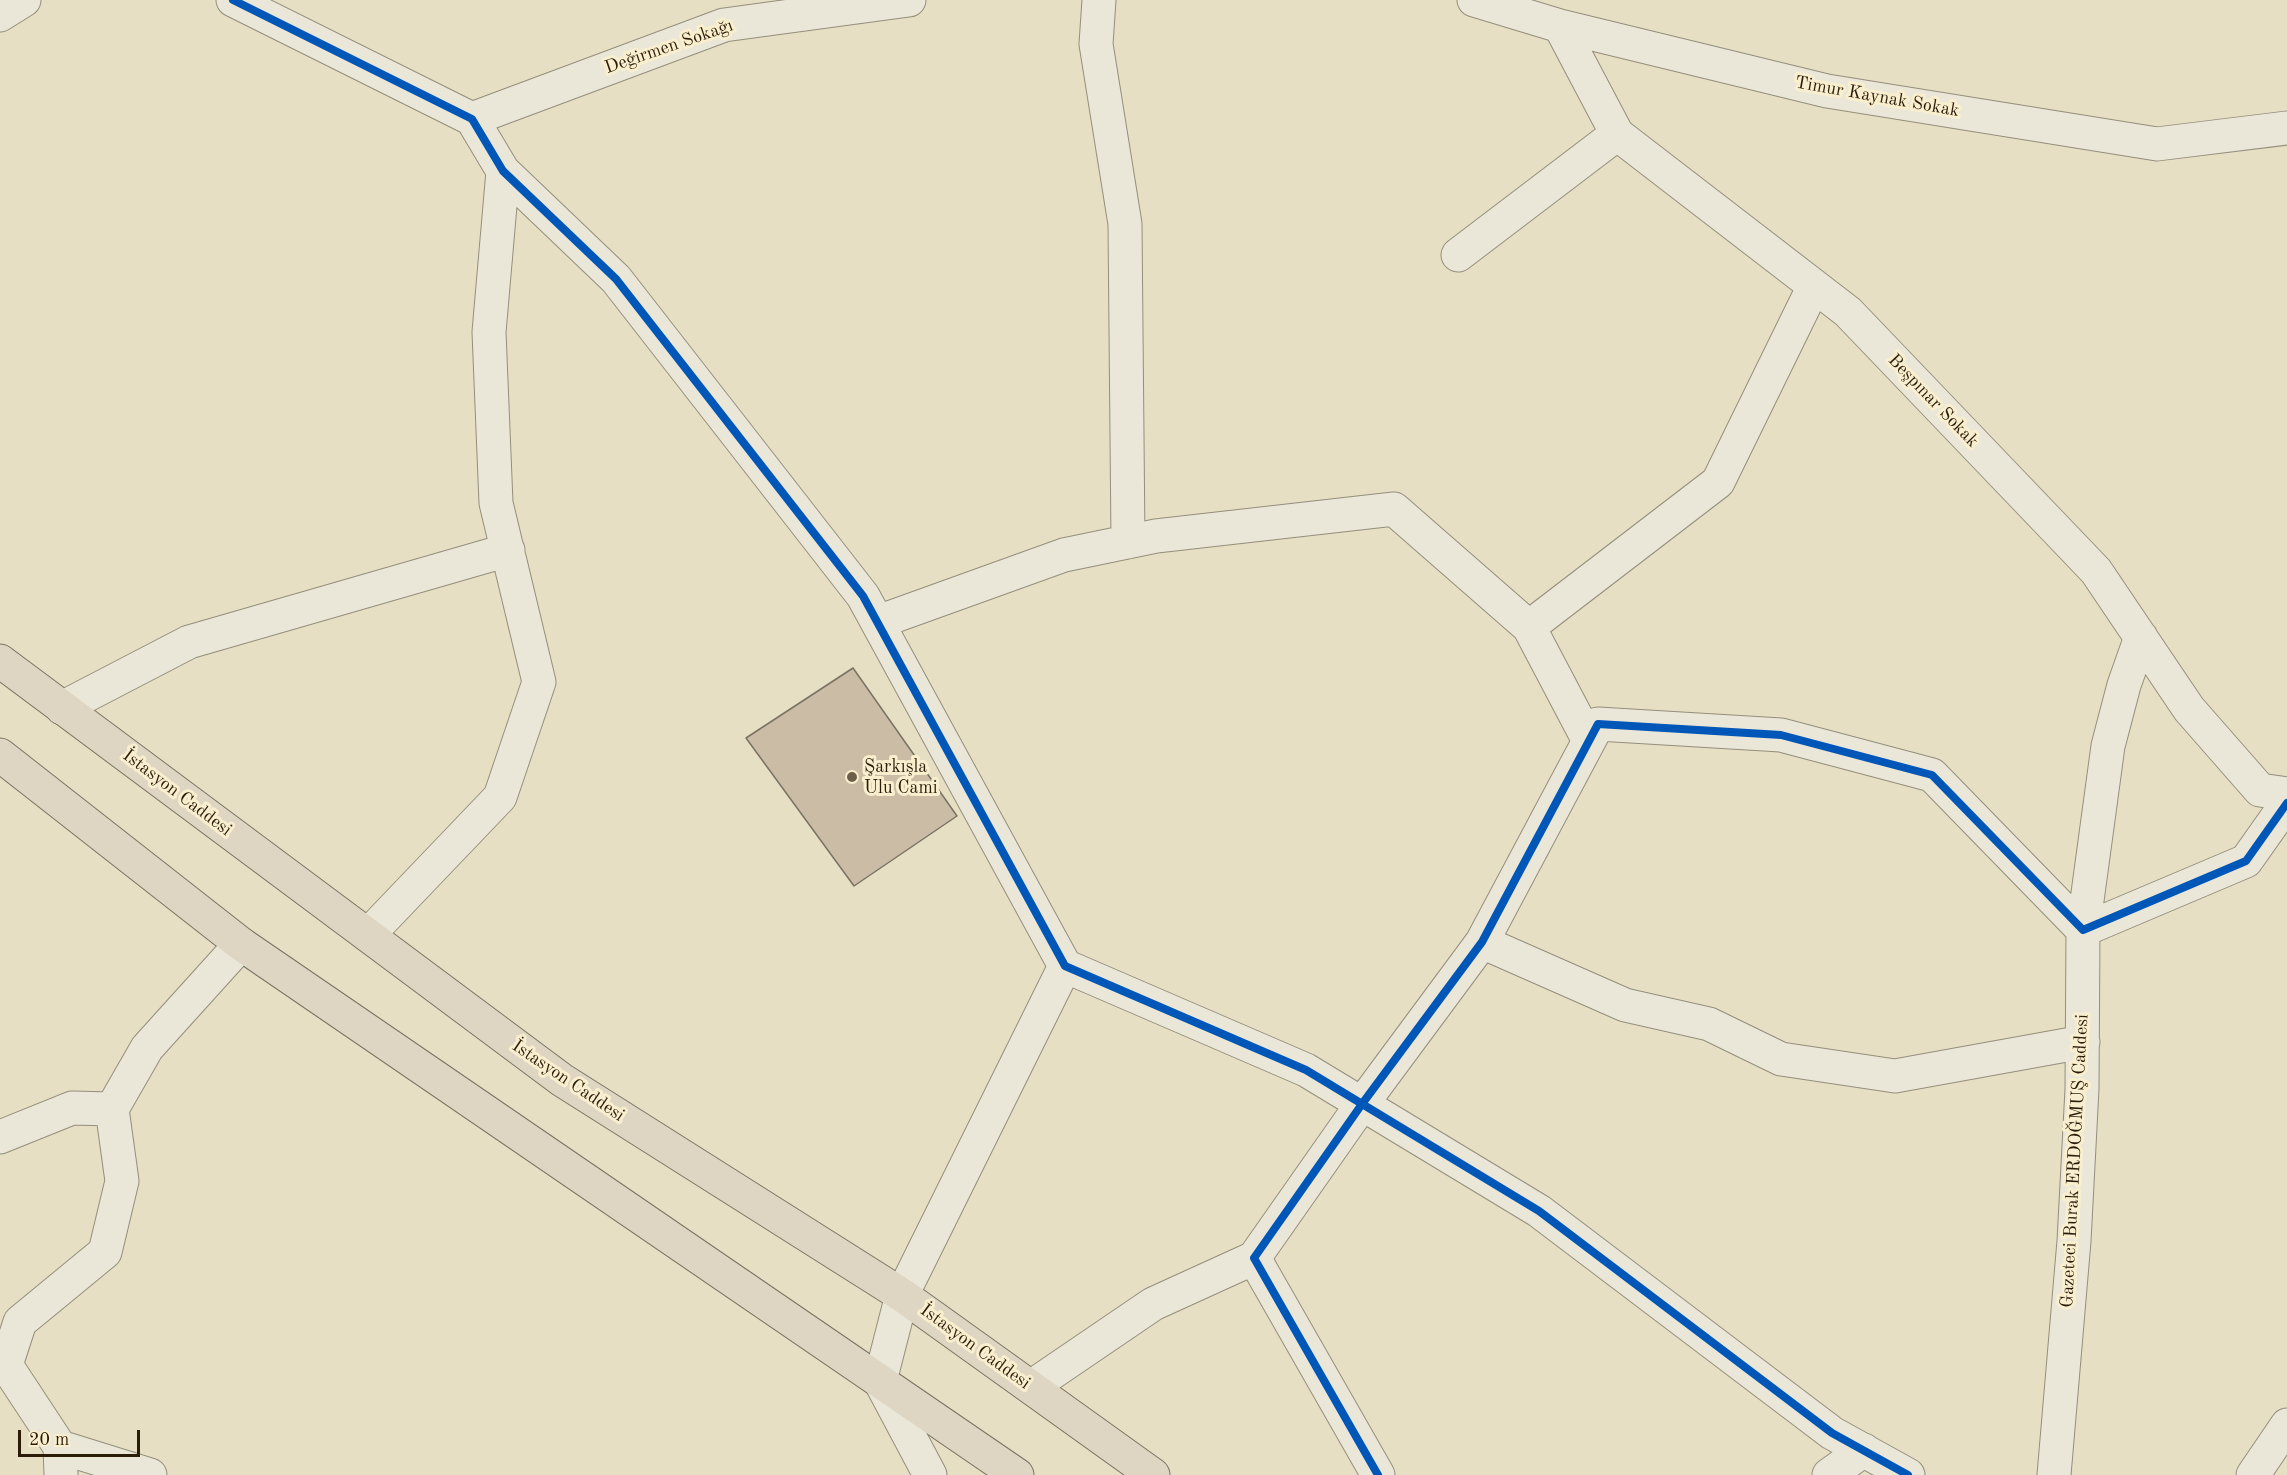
<!DOCTYPE html>
<html>
<head>
<meta charset="utf-8">
<style>
  body { margin:0 }
  #map { position:relative; width:2287px; height:1475px; overflow:hidden; background:#e7dfc3; font-family:"Old Standard TT",serif }
  canvas { display:block }
  .scale { position:absolute; left:18px; top:1430px; width:122px; height:27px; box-sizing:border-box; border:3px solid #2b1c0a; border-top:0; padding-left:8px; font-size:18px; line-height:21px; white-space:nowrap; color:#2b1c0a; -webkit-text-stroke:4px #f9efce; paint-order:stroke }
</style>
</head>
<body>
<div id="map">
<canvas width="2287" height="1475"></canvas>
<div class="scale">20 m</div>
</div>
<script>
const ctx = document.querySelector('canvas').getContext('2d');
ctx.lineJoin = 'round';
function fillPath(path, color) {
  ctx.fillStyle = color;
  ctx.fill(path, 'evenodd');
}
function toPath(rows) {
  const path = new Path2D();
  for (const r of rows) {
    path.moveTo(r[0], r[1]);
    for (let i = 2; i < r.length; i += 2) path.lineTo(r[i], r[i + 1]);
  }
  return path;
}
function trace(path, color, width, dash) {
  ctx.strokeStyle = color;
  ctx.lineWidth = width;
  ctx.lineCap = dash ? 'butt' : 'round';
  ctx.setLineDash(dash || []);
  ctx.stroke(path);
}
function drawText(font, color, halo, rows, align = 'center') {
  ctx.font = font + ' "Old Standard TT",serif';
  ctx.lineWidth = 6;
  ctx.setLineDash([]);
  ctx.textBaseline = 'middle';
  ctx.strokeStyle = halo;
  ctx.fillStyle = color;
  for (const [text, x, y, turn = 0] of rows) {
    ctx.save();
    ctx.translate(x, y);
    ctx.rotate((+turn || 0) * Math.PI / 180);
    ctx.textAlign = isNaN(turn) ? turn : align;
    if (halo) ctx.strokeText(text, 0, 0);
    ctx.fillText(text, 0, 0);
    ctx.restore();
  }
}
const building = toPath([
  [853,668,957,816,854,886,746,738,853,668]
]);
fillPath(building, '#cbbca6');
trace(building, '#7a7363', 1.5);
const minor = toPath([
  [233,0,472,119,503,171,616,279,863,596,1065,966,1306,1070,1539,1211,1832,1433,1908,1475],
  [1099,0,1096,44,1125,224,1128,542],
  [1474,0,1560,26,1827,91,2157,144,2287,128],
  [0,15,24,0],
  [1560,26,1617,134,1848,312,2096,571,2189,709,2260,790,2287,794],
  [472,119,724,25,909,0],
  [1458,255,1617,134],
  [878,622,1064,555,1156,536,1394,509,1529,627],
  [62,708,189,642,508,550],
  [1589,741,1529,627,1718,482,1814,286],
  [368,935,500,797,539,682,496,503,489,332,503,171],
  [1482,942,1625,1005,1709,1024,1781,1059,1895,1076,2083,1042],
  [0,1137,72,1108,112,1109],
  [1031,1387,1153,1304,1254,1258],
  [60,1447,150,1475],
  [61,1475,60,1447,6,1365,20,1322,105,1252,122,1181,112,1109,147,1048,241,944],
  [930,1475,880,1381,902,1295,1065,966],
  [1378,1475,1254,1258,1362,1104,1482,942,1598,724,1781,735,1932,775,2083,930,2246,861,2287,803],
  [1829,1475,1864,1450],
  [2054,1475,2074,1241,2082,1089,2083,930,2108,746,2124,685,2141,637],
  [2253,1475,2287,1425]
]);
const primary = toPath([
  [0,661,562,1080,902,1295,1153,1475],
  [0,755,241,944,1017,1475]
]);
trace(minor, '#948e7c', 35);
trace(primary, '#7a7363', 35);
trace(minor, '#eae7d8', 33);
trace(primary, '#ded6c3', 33);
trace(toPath([
  [233,0,472,119,503,171,616,279,863,596,1065,966,1306,1070,1539,1211,1832,1433,1908,1475],
  [1378,1475,1254,1258,1362,1104,1482,942,1598,724,1781,735,1932,775,2083,930,2246,861,2287,803]
]), '#0057b8', 8);
for (const [x, y, r, color] of [
  [852,777,6,"#6d604b"]
]) {
  const dot = new Path2D();
  dot.arc(x, y, r, 0, 2 * Math.PI);
  ctx.fillStyle = color;
  ctx.fill(dot);
  trace(dot, '#f9efce', 2);
}
drawText('18px', '#2b1c0a', '#f9efce', [
  ["Değirmen Sokağı",669,47,-19],
  ["Timur Kaynak Sokak",1877,97,10],
  ["Beşpınar Sokak",1933,401,46],
  ["İstasyon Caddesi",177,793,37],
  ["İstasyon Caddesi",568,1081,34],
  ["Gazeteci Burak ERDOĞMUŞ Caddesi",2075,1161,-87],
  ["İstasyon Caddesi",975,1347,36]
]);
drawText('18px', '#2b1c0a', '#f9efce', [
  ["Şarkışla",864,767],
  ["Ulu Cami",864,788]
], 'left');
</script>
</body>
</html>
